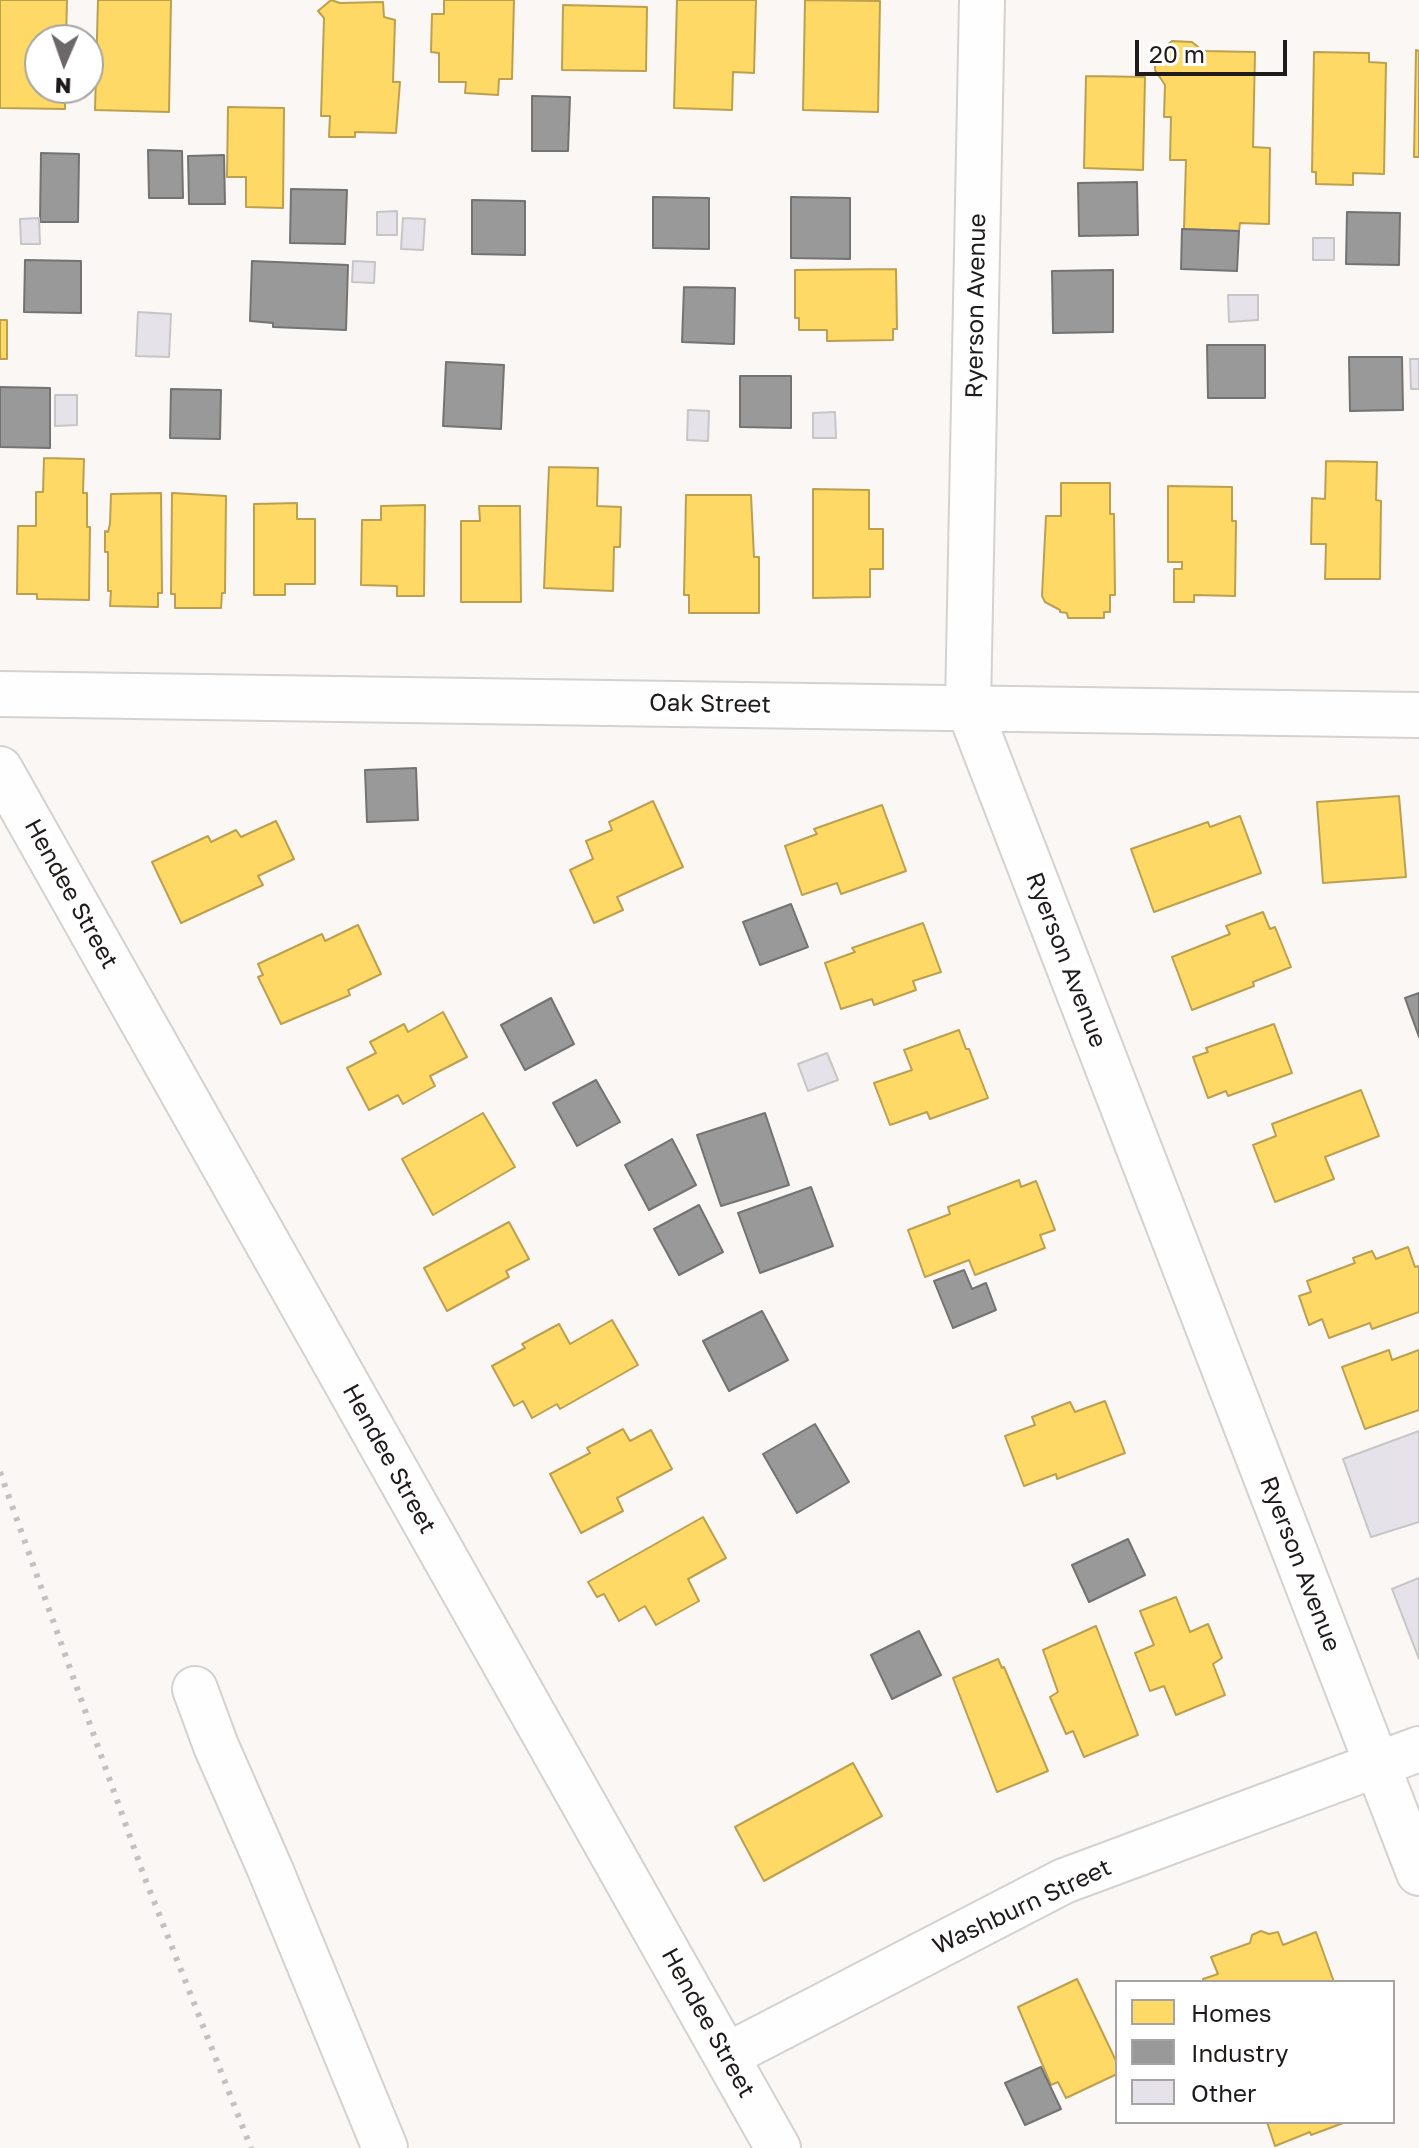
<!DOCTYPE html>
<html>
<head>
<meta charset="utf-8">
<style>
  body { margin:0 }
  #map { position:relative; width:1419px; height:2148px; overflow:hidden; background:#faf7f5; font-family:"Golos Text",sans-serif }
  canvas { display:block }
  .legend { position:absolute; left:1115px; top:1980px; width:280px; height:144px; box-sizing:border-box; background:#fff; border:2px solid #a5a4a3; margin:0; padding:10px 14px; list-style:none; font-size:24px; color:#1e1b1a }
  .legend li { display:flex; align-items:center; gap:16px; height:40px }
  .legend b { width:40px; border:2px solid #a5a4a3 }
  .north { position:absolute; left:24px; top:24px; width:80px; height:80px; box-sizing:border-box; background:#fff; border:2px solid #a5a4a3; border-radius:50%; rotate:182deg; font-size:22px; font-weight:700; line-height:32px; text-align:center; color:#1e1b1a }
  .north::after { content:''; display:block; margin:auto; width:28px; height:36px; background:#6b6867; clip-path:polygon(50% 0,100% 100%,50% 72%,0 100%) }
  .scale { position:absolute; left:1135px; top:40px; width:152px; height:36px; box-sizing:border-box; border:4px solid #1e1b1a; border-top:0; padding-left:10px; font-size:24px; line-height:28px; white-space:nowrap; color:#1e1b1a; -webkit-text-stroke:6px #fff; paint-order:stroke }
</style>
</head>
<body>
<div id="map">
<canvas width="1419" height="2148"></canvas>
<ul class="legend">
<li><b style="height:22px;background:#ffd966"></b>Homes</li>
<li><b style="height:22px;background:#999"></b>Industry</li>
<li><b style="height:22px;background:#e6e2ea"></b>Other</li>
</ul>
<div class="north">N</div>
<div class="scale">20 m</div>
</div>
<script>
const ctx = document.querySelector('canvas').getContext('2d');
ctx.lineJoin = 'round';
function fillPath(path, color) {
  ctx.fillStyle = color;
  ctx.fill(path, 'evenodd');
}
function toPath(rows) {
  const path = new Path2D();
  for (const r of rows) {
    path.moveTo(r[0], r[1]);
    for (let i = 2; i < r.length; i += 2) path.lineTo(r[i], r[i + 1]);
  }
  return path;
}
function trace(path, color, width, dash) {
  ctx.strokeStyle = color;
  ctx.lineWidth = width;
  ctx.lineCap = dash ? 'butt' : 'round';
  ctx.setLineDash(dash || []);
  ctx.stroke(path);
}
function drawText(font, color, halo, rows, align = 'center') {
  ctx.font = font + ' "Golos Text",sans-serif';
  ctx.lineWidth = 8;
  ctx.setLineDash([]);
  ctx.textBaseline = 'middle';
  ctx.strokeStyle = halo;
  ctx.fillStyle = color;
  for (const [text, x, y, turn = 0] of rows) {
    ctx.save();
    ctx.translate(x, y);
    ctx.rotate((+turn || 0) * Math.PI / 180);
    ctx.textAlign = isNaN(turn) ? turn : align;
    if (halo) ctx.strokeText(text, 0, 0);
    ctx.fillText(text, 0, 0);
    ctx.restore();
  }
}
const homes = toPath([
  [0,0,67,0,66,40,40,40,40,88,65,88,65,109,0,108,0,0],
  [98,0,171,0,169,112,95,110,98,0],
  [331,0,340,3,383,2,384,17,395,20,393,82,400,82,396,133,355,132,355,137,329,137,330,116,321,116,324,18,318,11,331,0],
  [444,0,514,0,512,79,499,79,498,95,465,93,466,82,439,82,439,53,431,52,432,14,444,14,444,0],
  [677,0,756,0,754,73,733,72,732,110,674,108,677,0],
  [805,0,880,1,878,112,803,110,805,0],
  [563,5,647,7,646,71,562,70,563,5],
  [1172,41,1192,42,1203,51,1255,52,1253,147,1270,148,1269,224,1240,223,1239,231,1184,229,1186,160,1170,160,1171,117,1164,117,1165,85,1155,70,1155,55,1172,41],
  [1416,50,1419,51,1419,157,1414,157,1416,50],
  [1314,52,1369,53,1369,62,1386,63,1384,174,1353,173,1353,185,1316,184,1316,172,1312,172,1314,52],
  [1086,76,1145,77,1143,170,1084,168,1086,76],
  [228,107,284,108,283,208,246,207,246,177,227,177,228,107],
  [896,269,897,329,893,329,893,340,827,341,827,330,799,330,799,318,795,318,795,270,896,269],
  [0,320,7,320,7,359,0,359,0,320],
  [44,458,84,459,83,493,87,493,87,527,90,527,89,600,37,599,37,594,17,594,18,526,36,526,36,492,43,492,44,458],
  [1326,461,1377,462,1376,500,1381,501,1380,579,1325,579,1326,544,1311,544,1312,498,1325,499,1326,461],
  [549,467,598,468,597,506,621,507,620,547,614,547,613,591,544,588,549,467],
  [1061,483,1110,483,1110,514,1114,514,1115,595,1110,595,1110,612,1104,612,1104,618,1068,618,1067,613,1060,612,1060,610,1045,602,1042,596,1046,516,1061,516,1061,483],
  [1168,486,1232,487,1232,521,1236,521,1235,596,1194,595,1194,602,1174,602,1174,569,1182,569,1182,562,1168,562,1168,486],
  [813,489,869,490,869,529,883,529,883,569,870,569,870,597,813,598,813,489],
  [161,493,162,593,158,593,158,607,110,606,111,591,108,591,108,552,105,552,105,531,108,532,110,524,111,494,161,493],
  [172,493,226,496,225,593,222,593,221,608,175,608,175,594,171,594,172,493],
  [686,495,751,495,754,557,759,557,759,613,689,613,689,595,684,595,686,495],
  [297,503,297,519,315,519,315,584,285,584,285,595,254,595,254,504,297,503],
  [425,505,424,596,397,596,397,586,361,585,362,520,381,520,381,506,425,505],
  [479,506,520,506,521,602,461,602,461,521,480,521,479,506],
  [1399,796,1406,877,1323,883,1317,802,1399,796],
  [653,801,683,867,617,897,623,910,594,923,570,870,593,859,586,841,612,830,609,822,653,801],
  [882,805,906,871,841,894,837,883,802,895,785,846,817,834,814,829,882,805],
  [1240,816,1261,873,1154,912,1131,849,1208,822,1210,827,1240,816],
  [276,821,294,859,258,876,263,885,181,923,152,862,208,836,211,842,236,830,241,837,276,821],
  [1263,912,1270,929,1275,927,1291,967,1253,982,1254,986,1192,1010,1172,957,1230,934,1226,926,1263,912],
  [923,923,941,972,913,981,916,990,874,1005,872,999,841,1009,825,963,855,952,852,948,923,923],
  [358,925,381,974,348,990,350,995,281,1024,258,977,263,975,258,964,322,934,325,941,358,925],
  [443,1012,467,1057,430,1076,435,1086,403,1104,398,1095,369,1110,347,1068,376,1053,370,1042,404,1024,408,1032,443,1012],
  [1274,1024,1292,1073,1228,1096,1226,1091,1208,1098,1193,1057,1208,1052,1206,1048,1274,1024],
  [959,1030,966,1049,969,1049,988,1098,930,1119,927,1112,890,1125,874,1083,912,1070,904,1050,959,1030],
  [1361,1090,1379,1136,1325,1157,1334,1179,1275,1202,1253,1145,1276,1136,1272,1124,1361,1090],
  [483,1113,515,1167,433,1215,402,1159,483,1113],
  [1019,1180,1021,1187,1036,1181,1055,1230,1040,1235,1045,1248,975,1275,969,1260,925,1277,908,1230,950,1214,948,1207,1019,1180],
  [509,1222,529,1259,506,1271,509,1277,447,1311,424,1268,509,1222],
  [1408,1247,1415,1267,1419,1266,1419,1312,1372,1329,1370,1323,1329,1338,1322,1319,1309,1325,1299,1296,1311,1292,1307,1281,1355,1263,1353,1258,1372,1251,1376,1259,1408,1247],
  [612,1320,638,1365,560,1409,557,1404,532,1418,523,1401,514,1406,492,1366,525,1348,522,1344,559,1324,570,1344,612,1320],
  [1389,1350,1392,1360,1419,1350,1419,1410,1365,1429,1342,1367,1389,1350],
  [1105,1401,1125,1453,1057,1479,1056,1474,1024,1486,1005,1436,1035,1425,1032,1417,1070,1402,1075,1412,1105,1401],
  [623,1429,630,1441,651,1430,672,1469,617,1498,623,1511,581,1533,550,1474,590,1453,587,1448,623,1429],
  [703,1517,726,1558,688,1579,699,1601,656,1625,645,1606,619,1621,604,1594,597,1597,588,1582,703,1517],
  [1176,1597,1190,1632,1208,1624,1222,1658,1213,1664,1225,1695,1176,1715,1164,1686,1150,1691,1135,1653,1154,1645,1140,1611,1176,1597],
  [1096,1626,1138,1735,1084,1757,1073,1731,1066,1734,1050,1697,1058,1692,1043,1650,1096,1626],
  [998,1659,1002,1668,1004,1667,1048,1771,997,1792,953,1678,998,1659],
  [853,1763,882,1816,764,1881,735,1827,853,1763],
  [1261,1931,1269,1934,1278,1932,1283,1945,1316,1932,1334,1982,1204,1982,1203,1979,1218,1974,1211,1957,1250,1943,1252,1935,1261,1931],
  [1077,1979,1117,2063,1117,2074,1066,2098,1058,2082,1051,2085,1018,2007,1077,1979],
  [1267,2122,1346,2122,1311,2135,1310,2132,1275,2146,1267,2122]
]);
fillPath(homes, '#ffd966');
trace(homes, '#bca04f', 2);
const industry = toPath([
  [532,96,570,97,568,151,532,151,532,96],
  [148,150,182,151,183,198,149,198,148,150],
  [41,153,79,154,78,222,40,222,41,153],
  [224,155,225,204,189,204,188,156,224,155],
  [1137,182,1138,235,1079,236,1078,183,1137,182],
  [291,189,347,190,345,244,290,243,291,189],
  [653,197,709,198,709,249,653,248,653,197],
  [791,197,850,198,850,259,791,258,791,197],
  [472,200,525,201,525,255,472,254,472,200],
  [1347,212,1400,213,1399,265,1346,264,1347,212],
  [1182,229,1239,231,1237,271,1181,269,1182,229],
  [25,260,81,261,81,313,24,312,25,260],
  [252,261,348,265,346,330,273,327,273,323,250,321,252,261],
  [1113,270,1113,332,1053,333,1052,271,1113,270],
  [684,287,735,288,734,344,682,342,684,287],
  [1207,345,1265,345,1265,398,1208,398,1207,345],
  [1349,357,1402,357,1403,410,1350,411,1349,357],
  [446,362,504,365,501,429,443,426,446,362],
  [740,376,791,376,791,428,740,427,740,376],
  [0,387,50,388,50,448,0,447,0,387],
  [171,389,221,390,220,439,170,438,171,389],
  [416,768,418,820,367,822,365,770,416,768],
  [791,904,808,947,760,965,743,922,791,904],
  [1419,993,1419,1037,1405,998,1419,993],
  [551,998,574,1044,525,1070,501,1025,551,998],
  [596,1080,620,1122,577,1146,553,1103,596,1080],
  [765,1113,789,1185,721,1206,697,1135,765,1113],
  [672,1139,696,1185,649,1210,625,1165,672,1139],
  [811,1187,833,1246,760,1273,738,1213,811,1187],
  [699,1205,723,1252,679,1275,654,1229,699,1205],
  [964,1270,972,1289,986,1283,996,1310,953,1328,934,1281,964,1270],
  [762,1311,788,1360,729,1391,703,1341,762,1311],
  [815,1424,849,1482,797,1513,763,1454,815,1424],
  [1128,1539,1145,1575,1089,1602,1072,1565,1128,1539],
  [919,1631,941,1675,892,1699,871,1655,919,1631],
  [1041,2067,1061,2109,1025,2125,1005,2083,1041,2067]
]);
fillPath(industry, '#999');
trace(industry, '#747373', 2);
const building = toPath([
  [397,211,397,235,377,235,377,212,397,211],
  [39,218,40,244,21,244,20,219,39,218],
  [403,218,425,219,423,250,401,249,403,218],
  [1313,238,1334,238,1334,260,1313,260,1313,238],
  [353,261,375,262,374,283,352,282,353,261],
  [1228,295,1258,295,1258,320,1229,322,1228,295],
  [138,312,171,314,169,357,136,356,138,312],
  [1410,359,1419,359,1419,389,1411,389,1410,359],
  [55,395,77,395,77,425,55,426,55,395],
  [688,410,709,411,708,441,687,440,688,410],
  [835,412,836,438,813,438,813,413,835,412],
  [827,1053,838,1080,808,1091,798,1064,827,1053],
  [1419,1431,1419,1522,1371,1537,1343,1459,1419,1431],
  [1419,1578,1419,1659,1392,1589,1419,1578]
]);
fillPath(building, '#e6e2ea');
trace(building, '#c7c6c6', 2);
const minor = toPath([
  [982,0,968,706,1419,1873],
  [0,694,1419,715],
  [0,769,778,2148],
  [195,1689,216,1746,270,1869,385,2148],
  [726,2056,1064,1881,1419,1749]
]);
trace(minor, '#d4d2d0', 48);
trace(minor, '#fefefe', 44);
trace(toPath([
  [0,1472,144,1876,251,2148]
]), '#c2c1c1', 6, [4, 8]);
drawText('24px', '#1e1b1a', '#fff', [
  ["Ryerson Avenue",976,306,-89],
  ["Oak Street",710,704,1],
  ["Hendee Street",71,894,61],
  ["Ryerson Avenue",1066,960,69],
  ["Hendee Street",389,1459,61],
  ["Ryerson Avenue",1300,1564,69],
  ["Washburn Street",1022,1907,-25],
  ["Hendee Street",708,2023,61]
]);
</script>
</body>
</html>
